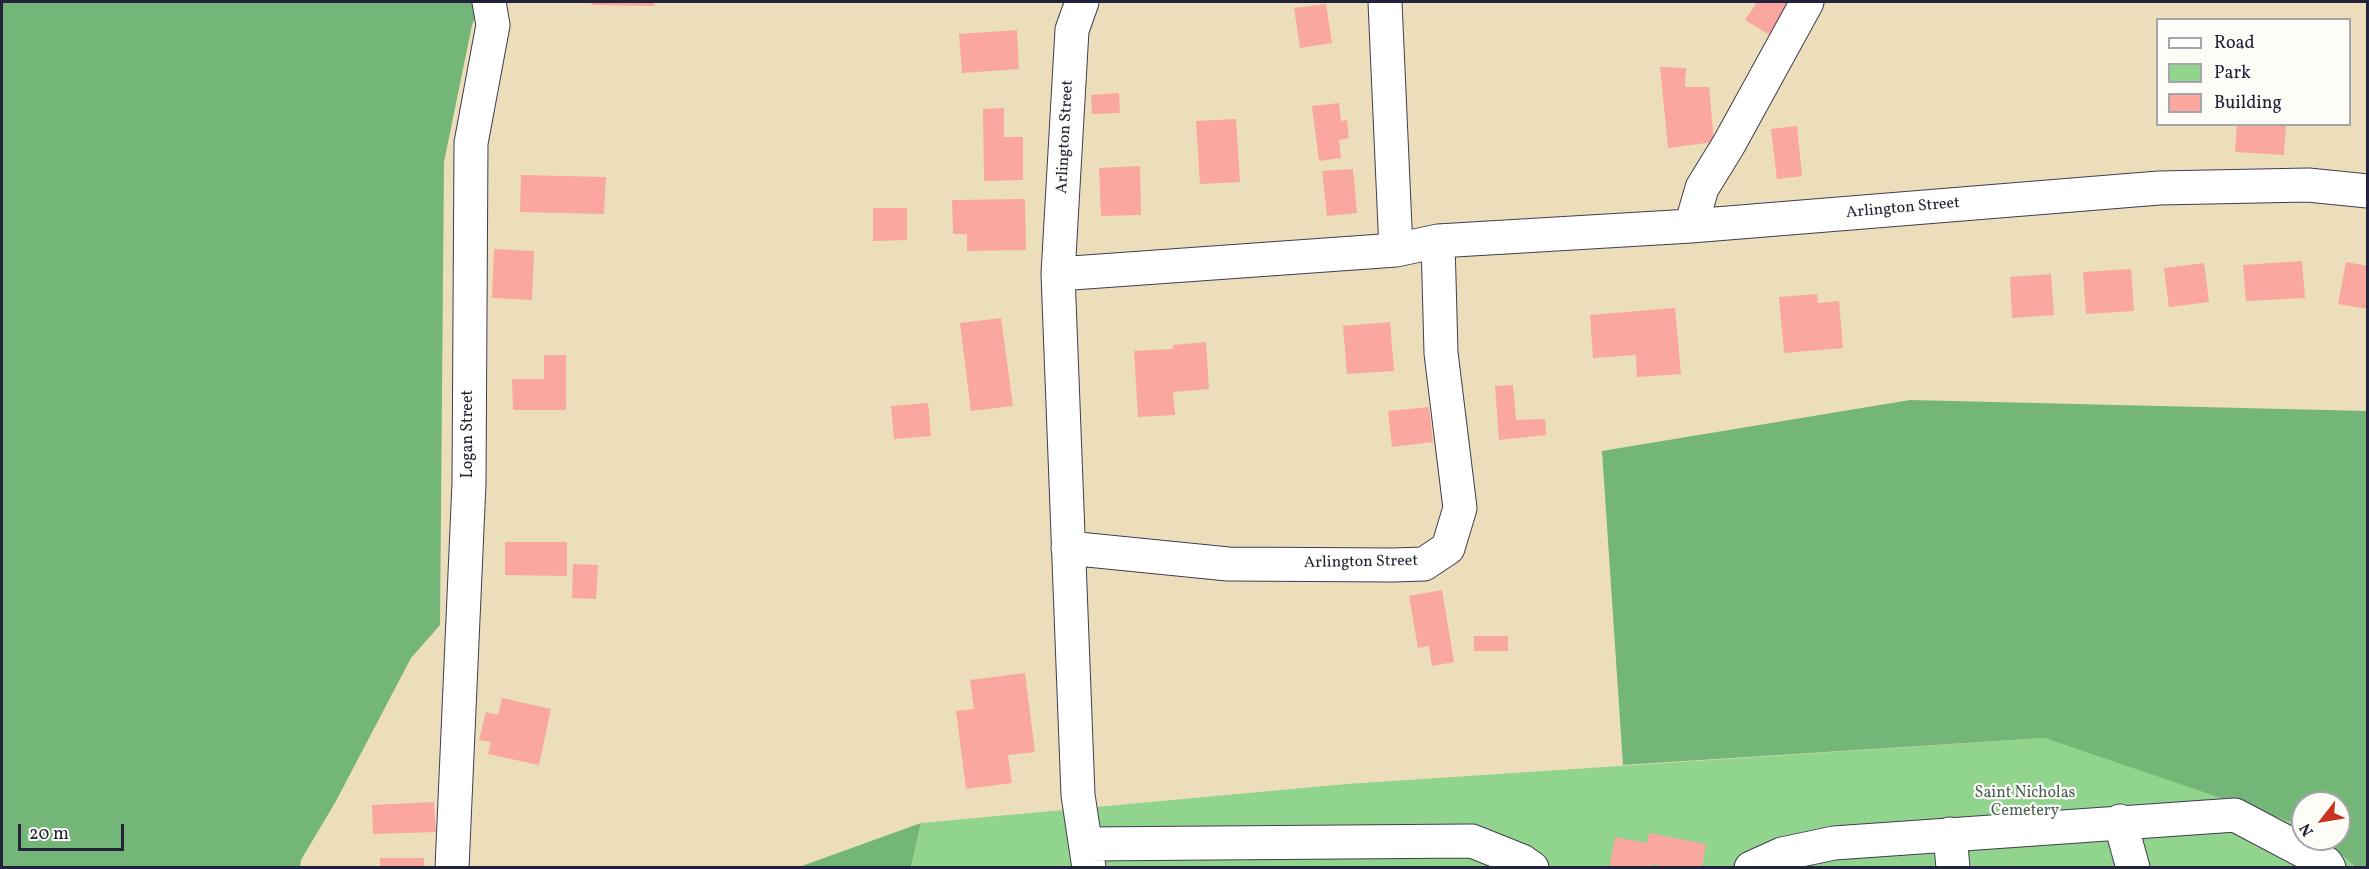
<!DOCTYPE html>
<html>
<head>
<meta charset="utf-8">
<style>
  body { margin:0 }
  #map { position:relative; width:2369px; height:869px; overflow:hidden; background:#ecdebb; font-family:Vollkorn,serif }
  canvas { display:block }
  .frame { position:absolute; inset:0; border:3px solid #22223b; pointer-events:none }
  .legend { position:absolute; left:2156px; top:18px; width:195px; height:108px; box-sizing:border-box; background:#fdfcf7; border:2px solid #a5a5ac; margin:0; padding:8px 10px; list-style:none; font-size:18px; color:#22223b }
  .legend li { display:flex; align-items:center; gap:12px; height:30px }
  .legend b { width:30px; border:2px solid #a5a5ac }
  .north { position:absolute; left:2291px; top:791px; width:60px; height:60px; box-sizing:border-box; background:#fdfcf7; border:2px solid #a5a5ac; border-radius:50%; rotate:239deg; font-size:16px; font-weight:700; line-height:24px; text-align:center; color:#22223b }
  .north::after { content:''; display:block; margin:auto; width:21px; height:27px; background:#c8321e; clip-path:polygon(50% 0,100% 100%,50% 72%,0 100%) }
  .scale { position:absolute; left:18px; top:824px; width:106px; height:27px; box-sizing:border-box; border:3px solid #22223b; border-top:0; padding-left:8px; font-size:18px; line-height:21px; white-space:nowrap; color:#22223b; -webkit-text-stroke:4px #fdfcf7; paint-order:stroke }
</style>
</head>
<body>
<div id="map">
<canvas width="2369" height="869"></canvas>
<div class="frame"></div>
<ul class="legend">
<li><b style="height:8px;background:#fff"></b>Road</li>
<li><b style="height:16px;background:#90d48d"></b>Park</li>
<li><b style="height:16px;background:#f9a79f"></b>Building</li>
</ul>
<div class="north">N</div>
<div class="scale">20 m</div>
</div>
<script>
const ctx = document.querySelector('canvas').getContext('2d');
ctx.lineJoin = 'round';
function fillPath(path, color) {
  ctx.fillStyle = color;
  ctx.fill(path, 'evenodd');
}
function toPath(rows) {
  const path = new Path2D();
  for (const r of rows) {
    path.moveTo(r[0], r[1]);
    for (let i = 2; i < r.length; i += 2) path.lineTo(r[i], r[i + 1]);
  }
  return path;
}
function trace(path, color, width, dash) {
  ctx.strokeStyle = color;
  ctx.lineWidth = width;
  ctx.lineCap = dash ? 'butt' : 'round';
  ctx.setLineDash(dash || []);
  ctx.stroke(path);
}
function drawText(font, color, halo, rows, align = 'center') {
  ctx.font = font + ' Vollkorn,serif';
  ctx.lineWidth = 4.5;
  ctx.setLineDash([]);
  ctx.textBaseline = 'middle';
  ctx.strokeStyle = halo;
  ctx.fillStyle = color;
  for (const [text, x, y, turn = 0] of rows) {
    ctx.save();
    ctx.translate(x, y);
    ctx.rotate((+turn || 0) * Math.PI / 180);
    ctx.textAlign = isNaN(turn) ? turn : align;
    if (halo) ctx.strokeText(text, 0, 0);
    ctx.fillText(text, 0, 0);
    ctx.restore();
  }
}
fillPath(toPath([
  [2044,738,2303,826,2303,839,2322,839,2356,867,911,868,921,823,1347,784]
]), '#90d48d');
fillPath(toPath([
  [2,2,474,2,477,13,472,25,444,162,440,625,411,658,336,801,301,860,300,867,2,868],
  [1910,400,2367,411,2367,867,2356,867,2322,839,2339,839,2339,803,2303,803,2303,826,2044,738,1623,765,1602,451],
  [921,823,911,867,799,867]
]), '#74b678');
fillPath(toPath([
  [592,2,655,2,654,6,591,5],
  [1757,2,1802,2,1778,40,1745,20],
  [1326,4,1332,43,1300,48,1294,8],
  [1017,30,1019,69,962,73,959,34],
  [1660,67,1686,68,1685,87,1709,87,1714,142,1668,148],
  [1119,93,1120,113,1092,114,1091,95],
  [1339,103,1341,121,1347,120,1349,138,1339,140,1341,158,1319,161,1312,106],
  [1004,108,1004,137,1023,137,1023,180,984,181,983,109],
  [1236,119,1240,182,1200,184,1196,121],
  [2237,124,2286,124,2284,155,2235,152],
  [1797,126,1802,176,1777,179,1771,129],
  [1140,166,1141,215,1101,216,1099,168],
  [1353,169,1357,213,1327,216,1322,171],
  [521,175,606,177,604,214,520,212],
  [1025,199,1026,250,967,251,967,234,953,234,952,200],
  [873,208,907,208,907,240,873,241],
  [494,249,534,251,532,300,492,298],
  [2302,261,2305,298,2246,301,2243,265],
  [2346,262,2368,266,2368,309,2338,304],
  [2204,263,2209,302,2169,307,2164,268],
  [2131,269,2134,311,2086,314,2083,272],
  [2051,274,2054,315,2012,318,2010,277],
  [1817,294,1818,303,1839,301,1843,348,1784,353,1779,297],
  [1675,308,1681,374,1637,377,1636,355,1593,358,1590,315],
  [1001,318,1013,406,971,411,960,323],
  [1390,322,1394,371,1347,374,1343,326],
  [1206,342,1209,389,1173,392,1175,415,1138,417,1134,351,1173,349,1173,345],
  [544,355,566,355,566,410,513,410,512,379,544,379],
  [1513,385,1516,420,1545,419,1546,435,1499,440,1495,386],
  [928,403,931,436,894,439,891,406],
  [1429,407,1433,442,1392,447,1388,411],
  [505,542,567,542,567,576,505,575],
  [573,564,598,565,596,599,572,598],
  [1442,590,1454,662,1432,666,1429,646,1418,648,1409,596],
  [1474,636,1508,636,1508,651,1474,651],
  [1025,673,1035,752,1008,755,1012,783,966,789,956,711,974,709,970,680],
  [502,698,551,709,539,765,488,754,491,742,479,740,486,712,498,715],
  [434,802,436,832,373,834,372,805],
  [1649,833,1706,844,1702,868,1670,868,1652,864,1651,868,1609,868,1615,837,1647,843],
  [380,858,424,858,424,868,380,868]
]), '#f9a79f');
const minor = toPath([
  [1082,2,1072,30,1058,274,1078,795,1089,868],
  [1385,2,1396,250],
  [1691,226,1702,188,1729,144,1807,2],
  [1058,274,1396,250,1438,241,1691,226,2159,188,2308,185,2368,191],
  [1068,548,1228,564,1393,565,1424,564,1448,548,1460,508,1441,353,1438,241],
  [2120,821,2133,868],
  [1950,834,1953,868],
  [1086,844,1472,841,1522,861,1532,868],
  [452,868,469,483,471,143,493,25,489,2],
  [1751,868,1782,854,1834,843,2235,815,2326,863,2329,868]
]);
trace(minor, '#403e4e', 35);
trace(minor, '#fff', 33);
drawText('16px', '#22223b', '#fdfcf7', [
  ["Arlington Street",1066,137,-87],
  ["Arlington Street",1903,209,-5],
  ["Logan Street",469,434,-90],
  ["Arlington Street",1361,563,-1]
]);
drawText('16px', '#486058', '#fdfcf7', [
  ["Saint Nicholas",2025,794],
  ["Cemetery",2025,812]
]);
</script>
</body>
</html>
